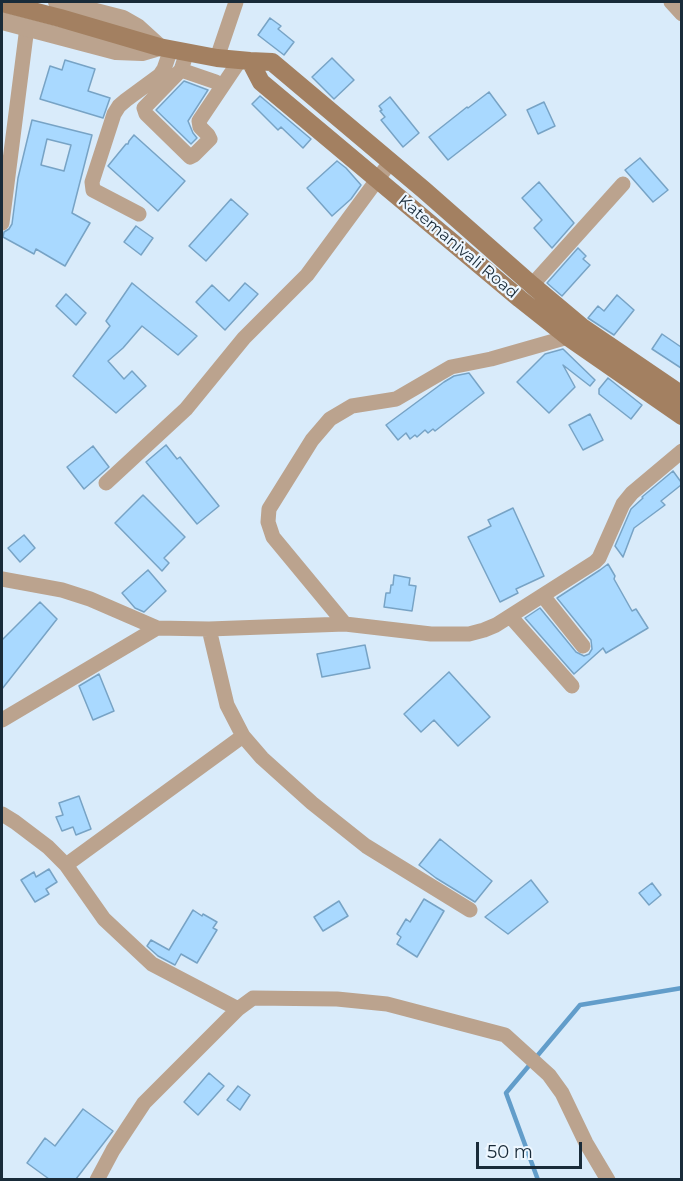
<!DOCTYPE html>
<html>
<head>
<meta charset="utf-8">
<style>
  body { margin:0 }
  #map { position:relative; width:683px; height:1181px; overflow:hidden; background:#d9ebfa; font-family:Montserrat,sans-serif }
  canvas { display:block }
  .frame { position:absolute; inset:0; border:3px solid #192b39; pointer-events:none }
  .scale { position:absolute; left:476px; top:1142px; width:106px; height:27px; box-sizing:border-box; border:3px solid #192b39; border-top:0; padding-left:8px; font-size:18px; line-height:21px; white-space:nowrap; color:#192b39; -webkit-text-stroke:4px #eef7ff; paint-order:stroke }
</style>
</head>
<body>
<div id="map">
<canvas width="683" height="1181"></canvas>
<div class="frame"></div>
<div class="scale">50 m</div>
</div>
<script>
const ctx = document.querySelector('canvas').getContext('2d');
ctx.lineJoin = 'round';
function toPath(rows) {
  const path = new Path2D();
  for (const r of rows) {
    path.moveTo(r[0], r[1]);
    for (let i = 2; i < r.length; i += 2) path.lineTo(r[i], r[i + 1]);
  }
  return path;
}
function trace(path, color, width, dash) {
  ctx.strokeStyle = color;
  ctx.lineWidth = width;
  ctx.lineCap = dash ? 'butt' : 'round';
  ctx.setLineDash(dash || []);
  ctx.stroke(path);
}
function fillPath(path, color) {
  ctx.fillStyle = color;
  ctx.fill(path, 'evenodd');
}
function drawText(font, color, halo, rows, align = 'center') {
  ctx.font = font + ' Montserrat,sans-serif';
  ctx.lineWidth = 4.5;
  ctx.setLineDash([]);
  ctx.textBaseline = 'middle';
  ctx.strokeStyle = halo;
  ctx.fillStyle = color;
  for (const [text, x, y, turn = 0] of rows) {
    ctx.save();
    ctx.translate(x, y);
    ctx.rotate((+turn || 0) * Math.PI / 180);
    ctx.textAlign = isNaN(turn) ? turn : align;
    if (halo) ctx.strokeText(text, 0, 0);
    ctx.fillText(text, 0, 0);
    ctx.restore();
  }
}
trace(toPath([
  [538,1180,506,1093,580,1005,682,988]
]), '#629dca', 4.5);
const building = toPath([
  [270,18,281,26,278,29,294,42,284,55,258,35,270,18],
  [332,58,354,80,334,99,312,77,332,58],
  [65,60,95,69,88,91,110,98,103,118,40,99,50,66,62,70,65,60],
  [184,81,208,90,188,121,193,133,197,138,191,144,156,110,184,81],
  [489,92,506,115,448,160,429,137,467,107,468,108,489,92],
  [260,96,311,139,303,148,281,127,278,130,252,104,260,96],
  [390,97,419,133,403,147,381,120,385,117,380,111,382,110,379,106,390,97],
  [544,102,555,126,538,134,527,110,544,102],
  [32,120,92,135,72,213,90,223,65,266,36,249,34,254,3,237,4,232,9,229,12,224,18,178,32,120],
  [47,139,71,145,64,171,41,165,47,139],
  [134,135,185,181,158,211,108,166,126,144,128,144,129,141,134,135],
  [640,158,668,190,653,202,625,170,640,158],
  [337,161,346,168,361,185,351,199,332,216,307,188,337,161],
  [539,182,574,223,552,248,534,228,542,220,522,198,539,182],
  [231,199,248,214,206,261,189,246,231,199],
  [136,226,153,238,141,255,124,242,136,226],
  [578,248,586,256,583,259,590,265,562,296,547,283,578,248],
  [132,283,197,336,178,355,142,326,123,348,108,361,124,379,132,371,146,386,116,413,73,376,110,326,106,321,132,283],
  [245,283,258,294,225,330,196,302,212,285,229,301,245,283],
  [66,294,86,313,76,325,56,306,66,294],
  [617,295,634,310,614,335,588,318,598,306,604,311,617,295],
  [662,334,681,347,681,368,652,349,662,334],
  [563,349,595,380,590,386,563,365,575,387,549,413,517,382,545,354,563,349],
  [469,373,484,393,435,431,433,429,428,433,425,430,417,437,415,435,410,439,406,433,398,440,386,425,444,382,454,376,469,373],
  [608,378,642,405,631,419,599,394,599,389,608,378],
  [590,414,603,440,583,450,569,425,590,414],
  [166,445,177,459,180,457,219,506,197,524,146,462,166,445],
  [93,446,109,467,84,489,67,467,93,446],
  [673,471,681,482,681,485,661,501,665,505,634,528,623,557,615,546,631,509,643,498,642,497,673,471],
  [143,495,185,537,164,558,169,563,162,571,115,523,143,495],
  [513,508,544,576,516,589,518,593,500,602,468,537,491,526,488,520,513,508],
  [24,535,35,548,20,562,8,548,24,535],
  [608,564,615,576,614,579,632,611,636,609,648,628,606,653,603,648,574,674,525,618,540,608,576,652,584,656,589,654,592,649,591,640,557,598,600,570,608,564],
  [148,570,166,591,144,612,135,608,122,593,148,570],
  [394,575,410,578,409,585,416,586,412,611,384,607,386,593,390,593,391,585,393,585,394,575],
  [40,602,57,619,2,689,2,640,40,602],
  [365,645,370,668,322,677,317,654,365,645],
  [449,672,490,717,458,746,434,720,421,732,404,714,449,672],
  [99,674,114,711,93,720,79,686,99,674],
  [79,796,91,829,76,835,73,827,62,831,56,817,63,815,59,803,79,796],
  [440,839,492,881,475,902,436,878,419,865,440,839],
  [49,869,57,882,46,889,49,894,35,902,21,880,34,872,36,877,49,869],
  [531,880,548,902,508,934,485,917,531,880],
  [652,883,661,895,649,905,639,893,652,883],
  [424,899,444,911,417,957,397,944,401,937,397,934,406,919,410,922,424,899],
  [339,901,348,916,323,931,314,917,339,901],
  [193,910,202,916,203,914,217,922,213,928,217,930,197,963,181,954,175,965,158,956,147,946,151,940,169,950,193,910],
  [209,1073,224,1086,198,1115,184,1102,209,1073],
  [238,1086,250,1095,240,1110,227,1100,238,1086],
  [83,1109,113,1131,76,1179,49,1179,27,1163,45,1138,55,1146,83,1109]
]);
fillPath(building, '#a9d9ff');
trace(building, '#77a3c5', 1.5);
trace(toPath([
  [671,2,682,14],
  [187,52,181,70,144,108,146,114,190,157,194,155,210,139,208,135,200,127,199,121,240,60],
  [217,58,236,2],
  [181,70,216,82],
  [139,214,93,190,92,182,114,114,119,106,126,100,160,75,164,69,171,49],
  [2,223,27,27],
  [532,285,623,184],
  [106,483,186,409,244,338,307,275,391,161],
  [2,579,62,590,90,599,157,628,209,629,345,624,431,634,469,634,484,630,496,625,595,562,599,558,623,504,632,493,682,451],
  [543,596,583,646],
  [510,616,572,686],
  [345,624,273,537,268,522,269,509,312,440,330,419,352,406,396,399,451,367,491,359,568,337],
  [209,629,227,705,243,736,262,758,312,803,366,846,470,910],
  [2,720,157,628],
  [2,814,15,822,48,847,66,865,104,919,152,964,238,1009],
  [66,865,243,736],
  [97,1180,113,1150,144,1103,238,1009,253,998,337,999,387,1004,505,1035,549,1075,562,1093,586,1143,608,1180]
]), '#bba38e', 15);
trace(toPath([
  [57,2,123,19,137,27,159,47],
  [2,21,116,51,142,52,159,47]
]), '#bba38e', 18);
trace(toPath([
  [2,3,60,18,159,47,217,58,250,61,272,62,424,190,532,285,582,327,682,395],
  [250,61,261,82,520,299,568,337,682,416]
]), '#a38061', 18);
drawText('16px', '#192b39', '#eef7ff', [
  ["Katemanivali Road",458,247,40]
]);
</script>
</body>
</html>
